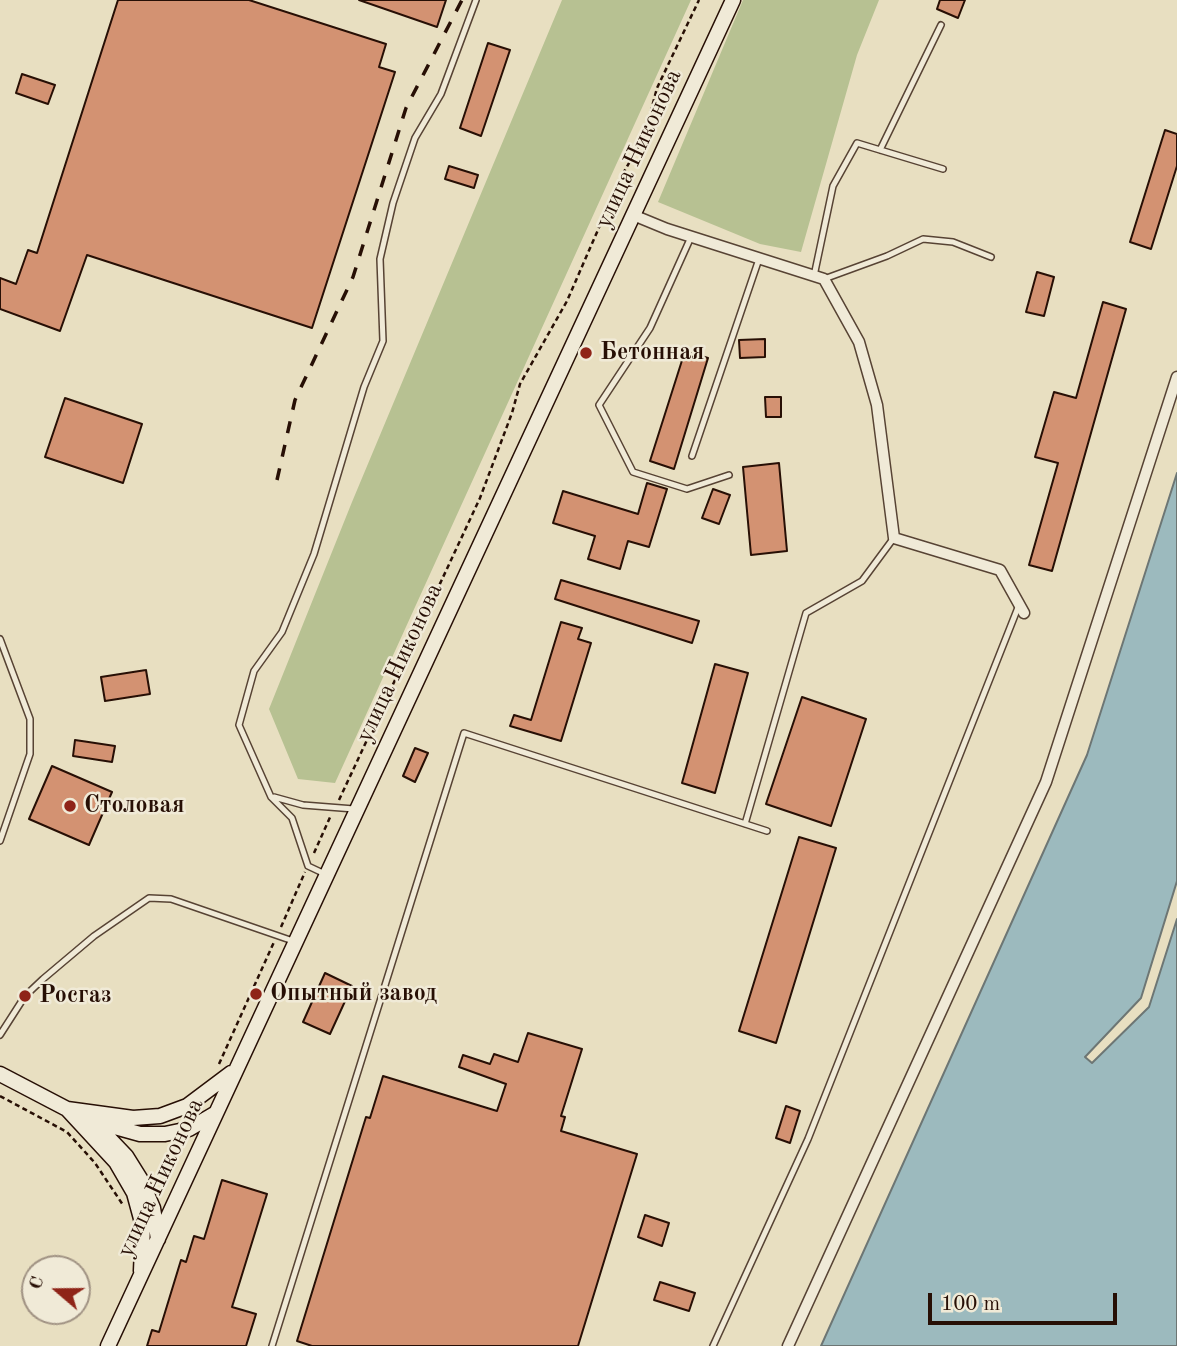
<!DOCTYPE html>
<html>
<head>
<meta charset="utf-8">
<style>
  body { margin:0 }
  #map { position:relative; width:1177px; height:1346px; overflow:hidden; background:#e8dfc1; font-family:"Old Standard TT",serif }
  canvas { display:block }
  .north { position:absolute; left:21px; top:1255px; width:70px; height:70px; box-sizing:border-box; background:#f0ead7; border:2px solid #a09283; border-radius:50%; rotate:290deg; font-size:19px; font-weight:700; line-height:28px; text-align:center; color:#270f05 }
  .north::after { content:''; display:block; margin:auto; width:24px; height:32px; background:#8f2418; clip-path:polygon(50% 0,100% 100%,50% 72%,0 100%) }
  .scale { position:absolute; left:928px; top:1293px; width:189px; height:32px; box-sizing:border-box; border:4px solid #270f05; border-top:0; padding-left:9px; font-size:21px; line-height:24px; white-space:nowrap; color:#270f05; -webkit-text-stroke:5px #f0ead7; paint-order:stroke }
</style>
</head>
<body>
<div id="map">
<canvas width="1177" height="1346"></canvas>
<div class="north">С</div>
<div class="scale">100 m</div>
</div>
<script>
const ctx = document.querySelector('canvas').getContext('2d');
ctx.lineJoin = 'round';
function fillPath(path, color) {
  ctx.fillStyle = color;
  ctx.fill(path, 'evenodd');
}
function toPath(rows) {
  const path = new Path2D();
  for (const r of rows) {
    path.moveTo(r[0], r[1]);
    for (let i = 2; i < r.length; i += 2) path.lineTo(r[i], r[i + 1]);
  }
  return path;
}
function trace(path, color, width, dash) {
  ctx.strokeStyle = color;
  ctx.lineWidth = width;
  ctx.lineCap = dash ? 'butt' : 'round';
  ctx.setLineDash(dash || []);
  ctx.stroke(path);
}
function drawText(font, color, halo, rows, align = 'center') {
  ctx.font = font + ' "Old Standard TT",serif';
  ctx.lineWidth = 5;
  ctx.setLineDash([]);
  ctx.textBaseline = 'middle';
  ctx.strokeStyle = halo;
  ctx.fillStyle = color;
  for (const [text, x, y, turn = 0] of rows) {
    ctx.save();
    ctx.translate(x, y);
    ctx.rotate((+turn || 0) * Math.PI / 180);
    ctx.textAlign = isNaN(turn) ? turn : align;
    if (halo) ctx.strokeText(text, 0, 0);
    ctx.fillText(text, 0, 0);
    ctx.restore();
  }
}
fillPath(toPath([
  [562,0,691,0,335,783,298,779,269,709,352,502],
  [743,0,879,0,857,55,801,252,760,244,658,202]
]), '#b7c192');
const water = toPath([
  [1177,473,1177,881,1141,998,1085,1057,1092,1063,1149,1007,1177,919,1177,1346,821,1346,1087,755,1177,473]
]);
fillPath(water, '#9cbabe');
trace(water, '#6d7674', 2);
const building = toPath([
  [118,0,249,0,386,44,379,67,395,72,312,328,87,255,60,331,0,309,0,278,16,284,28,250,37,253,118,0],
  [359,0,446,0,437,27,359,0],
  [940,0,965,0,958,18,937,9,940,0],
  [488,43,510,50,481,136,460,128,488,43],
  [22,74,55,85,48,104,16,93,22,74],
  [1165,130,1177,134,1177,166,1151,249,1130,242,1165,130],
  [449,166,478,175,474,188,445,179,449,166],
  [1037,272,1054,277,1044,316,1026,312,1037,272],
  [1103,302,1126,309,1052,571,1029,565,1058,463,1035,457,1054,392,1076,398,1103,302],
  [765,339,765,357,740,358,739,340,765,339],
  [685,351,708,358,674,469,650,461,685,351],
  [765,397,781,397,781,417,766,417,765,397],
  [65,398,142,424,123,483,45,457,65,398],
  [779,463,787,551,751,555,743,467,779,463],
  [647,483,667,489,649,547,628,541,620,569,588,559,595,536,553,523,563,491,638,514,647,483],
  [713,489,730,495,719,524,702,518,713,489],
  [561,580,699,621,692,643,555,599,561,580],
  [561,622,582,628,578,639,591,643,561,741,510,726,514,715,531,720,561,622],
  [715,664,748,673,715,793,682,783,715,664],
  [146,670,150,694,105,701,101,677,146,670],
  [802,697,866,719,831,826,766,804,802,697],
  [75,740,115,746,112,762,73,756,75,740],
  [415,748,428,753,415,782,403,776,415,748],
  [52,766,112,792,89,845,29,819,52,766],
  [799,837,836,848,776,1043,739,1031,799,837],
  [325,973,352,986,330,1034,303,1022,325,973],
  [528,1033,582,1049,561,1116,565,1117,561,1131,637,1154,578,1346,312,1346,297,1341,366,1117,370,1118,383,1076,497,1111,506,1084,459,1067,463,1055,490,1064,494,1054,518,1062,528,1033],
  [786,1106,800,1111,790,1143,776,1138,786,1106],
  [222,1180,267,1194,232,1307,256,1314,246,1346,147,1346,152,1330,159,1332,181,1260,186,1262,194,1236,204,1239,222,1180],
  [645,1215,669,1223,662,1246,638,1237,645,1215],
  [660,1282,695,1293,689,1311,654,1300,660,1282]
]);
fillPath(building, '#d39272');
trace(building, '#270f05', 2);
const lane = toPath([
  [880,150,941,25],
  [691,237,650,328,599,405,633,472,687,489,729,475],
  [814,276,833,186,857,143,943,169],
  [824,279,887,256,923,239,953,242,991,257],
  [692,456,759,259],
  [0,639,30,719,30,754,0,841],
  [274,797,303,805,354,809],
  [745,824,806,613,862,581,893,539],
  [325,874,308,866,292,818,271,797,239,725,254,671,282,632,314,554,364,387,383,341,380,259,393,203,415,138,441,94,476,0],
  [0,1035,25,996,43,979,94,936,149,898,171,899,293,941],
  [272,1346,464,733,767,831],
  [713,1346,808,1139,1019,605]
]);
const street = toPath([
  [633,215,667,229,824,279,859,342,877,405,894,538,1000,570,1024,613],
  [788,1346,1046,782,1177,377]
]);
const secondary = toPath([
  [0,1074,67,1109,133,1118,160,1116,187,1106,231,1073],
  [67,1109,116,1162,134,1193,143,1226,141,1271],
  [97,1122,140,1134,165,1134,189,1129,216,1113],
  [88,1123,106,1135,126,1156,141,1180,153,1208,158,1239],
  [108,1346,733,0]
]);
trace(lane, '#574334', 8);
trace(street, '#574334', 13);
trace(secondary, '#270f05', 17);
trace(toPath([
  [339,800,480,498,512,413,520,384,567,301,621,177,644,137,657,88,699,0],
  [314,853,331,815],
  [281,927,305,872],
  [219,1064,274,942],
  [0,1096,67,1132,95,1163,123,1205]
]), '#270f05', 2.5, [5, 3.5]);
trace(lane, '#f0ead7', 5);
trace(street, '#f0ead7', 10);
trace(secondary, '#f0ead7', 14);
trace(toPath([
  [277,480,295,400,353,277,406,108,462,0]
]), '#270f05', 3.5, [12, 12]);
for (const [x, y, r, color] of [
  [586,353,7,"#8f2418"],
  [70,806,7,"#8f2418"],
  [256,994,7,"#8f2418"],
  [25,996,7,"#8f2418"]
]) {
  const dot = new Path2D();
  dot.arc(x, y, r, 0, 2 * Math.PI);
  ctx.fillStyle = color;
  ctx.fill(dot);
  trace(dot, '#f0ead7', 2.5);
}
drawText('24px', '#270f05', '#f0ead7', [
  ["улица Никонова",639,149,-65],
  ["улица Никонова",400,663,-65],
  ["улица Никонова",161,1178,-65]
]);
drawText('bold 24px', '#270f05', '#f0ead7', [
  ["Бетонная",600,353],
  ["Столовая",84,806],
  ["Опытный завод",270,994],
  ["Росгаз",39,996]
], 'left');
</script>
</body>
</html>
